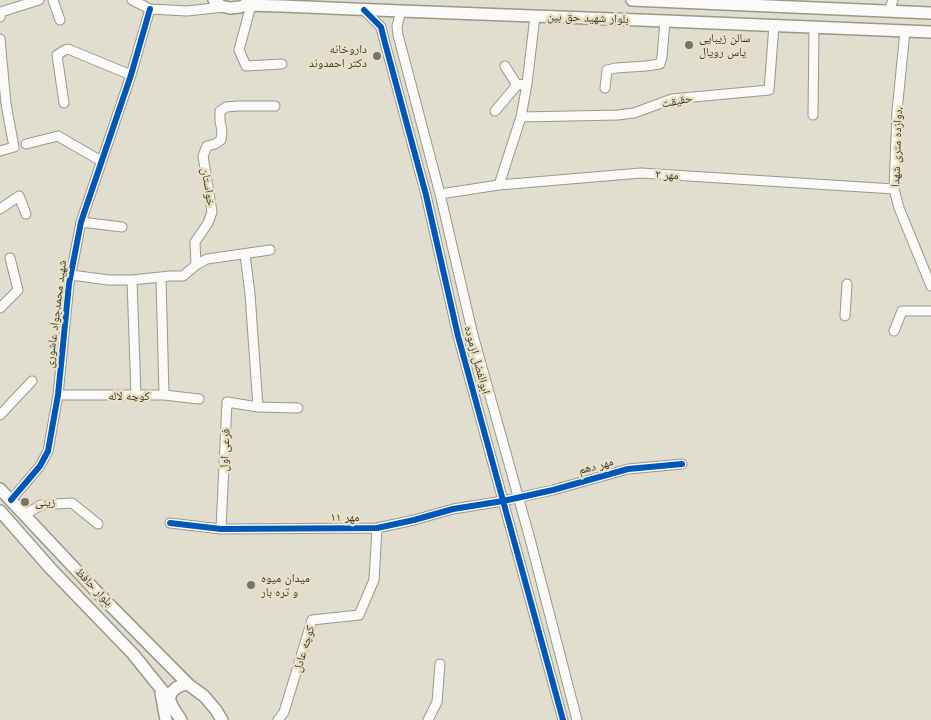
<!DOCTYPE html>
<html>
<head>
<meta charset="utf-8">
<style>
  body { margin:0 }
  canvas { display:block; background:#e1ddcf }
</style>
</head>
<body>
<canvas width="931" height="720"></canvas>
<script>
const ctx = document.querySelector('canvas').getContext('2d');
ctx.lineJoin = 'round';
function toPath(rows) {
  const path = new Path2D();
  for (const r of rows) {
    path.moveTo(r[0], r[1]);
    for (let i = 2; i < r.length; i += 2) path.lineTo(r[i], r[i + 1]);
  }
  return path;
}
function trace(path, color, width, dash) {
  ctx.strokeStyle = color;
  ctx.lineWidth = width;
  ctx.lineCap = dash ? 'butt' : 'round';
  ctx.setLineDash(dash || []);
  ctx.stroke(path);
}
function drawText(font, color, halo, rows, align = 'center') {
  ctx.font = font + ' Inter,"Noto Naskh Arabic",sans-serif';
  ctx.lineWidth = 5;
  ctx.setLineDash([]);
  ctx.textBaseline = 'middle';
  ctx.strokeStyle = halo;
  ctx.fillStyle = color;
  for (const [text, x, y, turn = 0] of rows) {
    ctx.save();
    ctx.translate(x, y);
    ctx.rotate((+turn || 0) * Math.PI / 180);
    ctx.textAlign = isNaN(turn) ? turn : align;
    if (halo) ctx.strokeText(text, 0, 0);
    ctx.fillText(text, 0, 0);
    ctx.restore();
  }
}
const minor = toPath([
  [53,0,60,20],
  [132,0,150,9,187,11,224,7],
  [251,5,239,50,246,66,282,64],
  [364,10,381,27,385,43,426,195,458,336,563,720],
  [401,11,397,26,398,35,440,194,473,335,530,539,577,720],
  [889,11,893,0],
  [0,17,1,12,39,0],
  [905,31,897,111,894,189,899,208,931,286],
  [0,39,6,104,14,147,0,151],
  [505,66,517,85],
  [605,88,607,70,616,68,646,66,660,64,662,57,665,21],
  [64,103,57,55,65,50,68,49,131,75],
  [495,111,517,85,527,84],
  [813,115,814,27],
  [521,117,618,115,634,113,672,99,769,90,774,25],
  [26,144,58,136,101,161],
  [499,185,521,117,527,84,535,16],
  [440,194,499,185,641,173,894,189],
  [0,209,19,196,26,214],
  [81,222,122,227],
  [245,254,250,294,258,407,298,408],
  [196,265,195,242,208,223,212,212,203,156,207,146,215,144,221,140,222,131,220,121,220,111,226,107,238,106,275,106],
  [71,275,109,280,132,280,170,276,183,276,196,265,207,259,270,250],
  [161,277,164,395],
  [132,280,136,396],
  [0,308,18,290,10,258],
  [845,316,847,284],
  [894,331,902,311,931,311],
  [58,395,164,395,199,399],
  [0,415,32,381],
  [11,500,40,466,48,451,58,395,69,284,81,222,131,75,150,9],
  [24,515,41,505,72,503,98,524],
  [170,523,221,529,377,528,414,520,453,509,503,501,553,490,628,469,682,464],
  [221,529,227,402,258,407],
  [278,720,284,712,312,620,359,615,374,580,377,528],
  [428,720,437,702,440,664]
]);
const major = toPath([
  [214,0,221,6,230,8,240,7,245,5,249,0],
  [632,0,931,13],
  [245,5,282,6,401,11,665,21,931,32],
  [0,489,95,590,189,685],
  [0,511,51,569,133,654,170,700],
  [161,693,166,720],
  [181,720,172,706,169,698,172,692,176,688,184,684,189,685,204,696,216,710,222,720]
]);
trace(minor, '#9a978c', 11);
trace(major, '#9a978c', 14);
trace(minor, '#fafaf8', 9);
trace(major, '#fafaf8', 11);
trace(toPath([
  [364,10,381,27,385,43,426,195,458,336,563,720],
  [11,500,40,466,48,451,58,395,69,284,81,222,131,75,150,9],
  [170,523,221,529,377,528,414,520,453,509,503,501,553,490,628,469,682,464]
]), '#0057b8', 6);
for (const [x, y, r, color] of [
  [689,45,5,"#777468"],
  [377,56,5,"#777468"],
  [25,502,5,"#777468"],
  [251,585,5,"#777468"]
]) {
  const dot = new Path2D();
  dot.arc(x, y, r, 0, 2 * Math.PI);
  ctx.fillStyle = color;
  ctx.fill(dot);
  trace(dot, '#e9e1c7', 2);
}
drawText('12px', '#3e3b30', '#e9e1c7', [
  ["بلوار شهید حق بین",588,18,2],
  ["حقیقت",677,101,-12],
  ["دوازده متری شهدا،",897,147,-88],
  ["مهر ۲",667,175,4],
  ["خواستان",208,187,81],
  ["شهید محمدجواد عاشوری",56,314,-83],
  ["ابوالفضل ازموده",477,360,75],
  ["کوچه لاله",129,396],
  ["فرعی اول",225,450,-87],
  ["مهر دهم",596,466,-15],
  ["مهر ۱۱",345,517],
  ["بلوار حافظ",94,587,46],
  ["کوچه عادل",304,649,-73]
]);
drawText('12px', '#3e3b30', '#e9e1c7', [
  ["سالن زیبایی",699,38],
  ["یاس رویال",699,52],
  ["داروخانه",367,49,"right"],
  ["دکتر احمدوند",367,63,"right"],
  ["زینی",35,502],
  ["میدان میوه",261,578],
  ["و تره بار",261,592]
], 'left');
</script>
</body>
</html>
